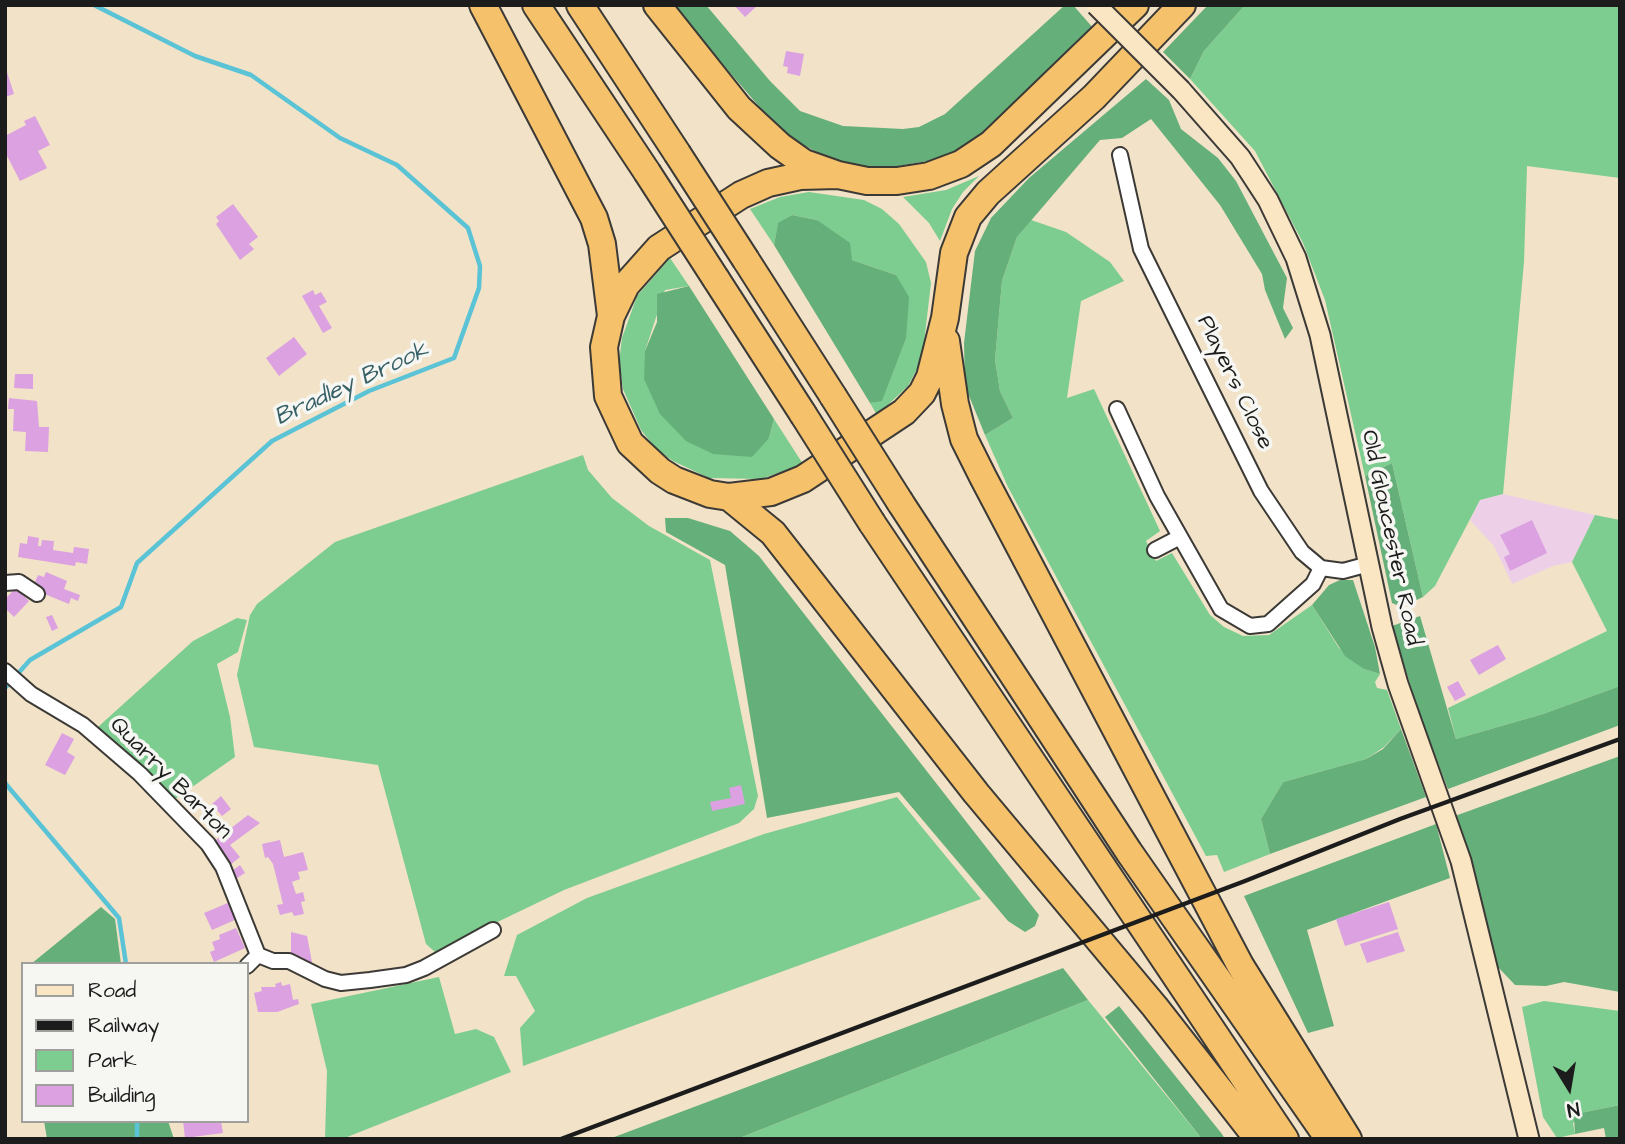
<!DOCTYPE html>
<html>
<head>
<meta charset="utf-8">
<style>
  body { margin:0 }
  #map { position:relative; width:1625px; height:1144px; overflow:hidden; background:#f2e2c8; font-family:"Architects Daughter",sans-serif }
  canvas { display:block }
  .frame { position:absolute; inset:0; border:7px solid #1c1c1c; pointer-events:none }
  .legend { position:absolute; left:21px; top:962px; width:228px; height:161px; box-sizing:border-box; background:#f6f6f2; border:2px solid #9f9f9c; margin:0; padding:9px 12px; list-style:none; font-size:21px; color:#1c1c1c }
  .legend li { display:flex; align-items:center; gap:14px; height:35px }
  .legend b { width:35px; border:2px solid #9f9f9c }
  .north { position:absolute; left:1534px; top:1053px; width:70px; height:70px; -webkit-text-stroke:5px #f6f6f2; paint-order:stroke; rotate:169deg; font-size:19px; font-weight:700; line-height:28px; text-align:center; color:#1c1c1c }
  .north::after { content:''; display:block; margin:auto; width:24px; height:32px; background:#1c1c1c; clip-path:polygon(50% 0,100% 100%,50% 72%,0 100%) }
</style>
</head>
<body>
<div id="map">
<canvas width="1625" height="1144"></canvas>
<div class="frame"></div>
<ul class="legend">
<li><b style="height:9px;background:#fbe6c4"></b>Road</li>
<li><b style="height:9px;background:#1c1c1c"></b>Railway</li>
<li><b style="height:19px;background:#7ccd8f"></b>Park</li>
<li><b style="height:19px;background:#dba1e1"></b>Building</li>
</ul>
<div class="north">N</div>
</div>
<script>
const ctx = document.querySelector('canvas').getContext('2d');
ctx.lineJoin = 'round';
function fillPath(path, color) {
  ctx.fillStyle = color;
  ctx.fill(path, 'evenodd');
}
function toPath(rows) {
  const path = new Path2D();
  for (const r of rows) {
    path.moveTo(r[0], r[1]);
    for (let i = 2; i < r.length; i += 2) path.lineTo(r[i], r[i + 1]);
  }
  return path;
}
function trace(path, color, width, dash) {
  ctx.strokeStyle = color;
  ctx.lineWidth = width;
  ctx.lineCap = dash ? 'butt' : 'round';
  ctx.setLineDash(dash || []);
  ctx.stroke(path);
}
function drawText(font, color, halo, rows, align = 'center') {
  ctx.font = font + ' "Architects Daughter",sans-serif';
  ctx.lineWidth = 7;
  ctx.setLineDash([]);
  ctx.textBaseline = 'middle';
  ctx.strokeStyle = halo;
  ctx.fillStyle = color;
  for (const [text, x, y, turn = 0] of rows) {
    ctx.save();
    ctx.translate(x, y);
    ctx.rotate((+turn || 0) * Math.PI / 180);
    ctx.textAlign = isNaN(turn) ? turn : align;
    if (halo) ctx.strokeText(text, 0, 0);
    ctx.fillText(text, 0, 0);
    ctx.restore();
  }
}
fillPath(toPath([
  [1503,494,1595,515,1572,562,1553,566,1512,584,1494,546,1470,520,1480,500]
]), '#edd0e8');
fillPath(toPath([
  [1245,5,1620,5,1620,178,1527,166,1524,262,1503,494,1480,500,1435,586,1423,597,1392,463,1365,476,1325,300,1303,243,1255,151,1190,79,1204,51],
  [979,176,963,192,952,209,940,241,929,223,903,197,946,190],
  [809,192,864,200,882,209,899,224,926,262,931,283,923,351,918,367,908,386,877,415,870,403,882,400,906,339,896,275,852,260,817,220,792,215,778,224,774,245,750,209,780,197],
  [1031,220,1066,232,1110,262,1124,281,1081,301,1067,398,1094,389,1160,531,1146,541,1156,561,1172,553,1210,615,1224,627,1243,636,1269,635,1312,605,1339,648,1364,669,1380,674,1375,682,1377,688,1387,690,1401,729,1384,747,1366,759,1283,782,1261,819,1270,854,1224,872,1217,855,1206,856,1008,487,985,435,1013,418,1000,391,995,360,1002,281,1017,237],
  [670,258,689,286,665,290,645,351,769,438,774,419,803,464,761,479,709,478,673,461,656,449,641,430,623,389,619,362,622,338,637,296],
  [583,455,588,470,612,498,649,526,710,560,758,796,754,809,739,823,564,890,435,952,426,944,378,765,254,747,237,675,250,615,257,604,335,542],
  [1595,515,1620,520,1620,686,1543,714,1456,739,1448,708,1607,631,1572,562],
  [237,618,247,620,238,652,217,664,230,717,235,757,175,799,98,727,193,641],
  [897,797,981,899,523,1066,520,1028,535,1011,516,976,504,976,517,935,587,898,764,834],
  [439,977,455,1034,476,1029,494,1037,511,1072,342,1139,325,1139,327,1071,311,1004],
  [1088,1000,1202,1139,737,1139],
  [1544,1001,1620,1011,1620,1105,1585,1112,1573,1123,1575,1134,1557,1138,1543,1117,1522,1007]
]), '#7ccd8f');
fillPath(toPath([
  [672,5,706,5,770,81,800,111,843,126,903,129,919,127,945,114,1065,5,1073,5,1094,29,989,129,946,158,874,170,833,160,799,143,774,124],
  [1208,5,1245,5,1204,51,1190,79,1163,52],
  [1146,79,1169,100,1181,129,1218,158,1236,181,1287,278,1283,308,1293,328,1285,339,1265,290,1262,274,1220,205,1151,119,1122,138,1100,140,1017,237,1002,281,995,360,1000,391,1013,418,985,435,965,386,964,343,975,251,991,218,1029,178],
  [792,215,817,220,850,243,852,260,896,275,909,297,906,339,882,401,870,403,774,245,778,223],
  [689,286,774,419,769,438,752,457,713,454,686,441,660,414,644,379,645,351,657,322,657,294],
  [1392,463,1423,597,1402,607,1392,603,1365,476],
  [665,518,688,518,730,531,759,556,1039,915,1035,926,1025,932,1008,921,899,792,767,818,725,565,666,532],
  [1340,580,1353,580,1375,647,1380,674,1364,669,1345,656,1312,605,1329,585],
  [1420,616,1456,739,1543,714,1620,686,1620,725,1448,789,1420,716,1392,626],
  [1401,729,1426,797,1270,854,1261,819,1283,782,1366,759,1383,749],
  [1620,756,1620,992,1564,982,1546,986,1515,985,1497,966,1455,816],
  [1436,824,1450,878,1307,930,1334,1026,1308,1033,1244,896],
  [101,907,115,919,121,964,31,964],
  [1063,968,1088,1000,737,1139,609,1139],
  [1119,1006,1222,1134,1225,1139,1202,1139,1105,1017],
  [1620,1105,1620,1139,1606,1139,1604,1128,1575,1134,1574,1118,1585,1112],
  [44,1121,168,1121,174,1139,47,1139]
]), '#65b07a');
trace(toPath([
  [5,688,30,660,121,607,137,563,272,441,369,391,454,358,479,288,480,266,468,228,397,165,340,138,251,75,195,56,94,5],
  [5,783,119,918,126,964],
  [137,1121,137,1139]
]), '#5ac3d5', 4.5);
fillPath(toPath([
  [734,5,758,5,745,17],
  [786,51,804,54,800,76,787,73,788,67,783,66],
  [5,66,14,94,5,97],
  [35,116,50,145,38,151,47,168,20,181,5,152,5,136,26,125,24,121],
  [233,204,258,237,249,244,254,249,240,260,216,224,219,221,216,217],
  [313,290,315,295,321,292,327,302,319,306,332,328,323,333,302,296],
  [294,337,307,354,279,376,266,358],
  [15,374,33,374,33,389,14,388],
  [9,398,37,401,39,427,49,427,48,452,25,451,26,432,13,431,14,409,8,409],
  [1532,520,1547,553,1510,571,1504,557,1510,554,1500,535],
  [28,536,39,538,38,546,41,546,42,540,54,541,53,550,73,553,74,547,89,549,87,564,76,562,75,566,18,557,20,543,27,544],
  [46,572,67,581,64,589,80,595,78,601,71,598,69,604,32,589,38,575,44,577],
  [16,588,29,601,14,617,5,608,5,599],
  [52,615,58,628,52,631,46,617],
  [1498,645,1506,659,1479,675,1470,660],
  [1458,681,1466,695,1455,701,1447,687],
  [62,733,74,739,67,752,75,757,65,775,45,765],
  [741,785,745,804,712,811,710,802,731,798,729,788],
  [221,796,231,809,222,816,212,804],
  [248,815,260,823,230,845,240,857,229,866,212,843],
  [280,840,284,857,303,852,308,870,298,872,300,879,292,882,296,894,303,892,305,901,301,902,304,914,294,916,292,912,280,915,277,905,283,904,273,864,268,857,265,858,262,844],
  [240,865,245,873,234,880,229,873],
  [230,902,237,919,212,930,204,913],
  [1389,902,1398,929,1345,946,1336,919],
  [236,928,245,948,214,962,210,952,215,950,212,942,220,939,219,935],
  [291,932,307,936,312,962,304,964,302,957,291,956],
  [1398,932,1405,951,1367,963,1360,944],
  [281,982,282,986,290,984,293,1000,298,999,299,1004,277,1012,258,1012,254,993,262,991,261,987,276,987,275,984],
  [183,1121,221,1121,223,1133,185,1138]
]), '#dba1e1');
const street = toPath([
  [1120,155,1141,249,1261,491,1302,552,1321,568,1343,571,1369,564],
  [1117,409,1157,496,1221,609,1250,626,1268,624,1313,584,1321,568],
  [1155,550,1180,537],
  [5,583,19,582,37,594],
  [5,671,31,694,83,725,140,774,208,844,223,867,258,955],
  [247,966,258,955,273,961,289,961,325,979,341,983,370,980,406,975,424,968,493,930]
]);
const secondary = toPath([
  [1181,90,1240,157,1268,200,1296,258,1320,335,1382,627,1398,684,1461,861,1529,1139]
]);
const highway = toPath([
  [483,5,594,218,602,244,611,316],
  [536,5,647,172],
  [580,5,677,153],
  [657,5,739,108,780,146,804,163,838,175,867,181,897,181,929,176,961,164,991,144,1135,5],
  [838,175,800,176,768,183,741,195,659,248,626,285,611,316,604,347,608,396,630,443,660,471,674,480,710,494,729,497,771,492,803,479,904,412,922,393,930,377,945,318,954,253,968,217,988,193,1094,97,1182,5],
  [746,260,833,396],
  [716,279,803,414],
  [946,341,955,404,964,439,983,477,1240,965,1348,1139],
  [729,497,773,533,976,793,1155,1007,1258,1139],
  [900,502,1129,852,1329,1139],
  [872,523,1285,1139]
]);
trace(street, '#3c3a36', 18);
trace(secondary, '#3c3a36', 23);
trace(highway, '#3c3a36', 30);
trace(street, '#fff', 14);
trace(secondary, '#fbe6c4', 19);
trace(highway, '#f5c16b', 26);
trace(toPath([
  [561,1139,1245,881,1400,819,1620,739]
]), '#1c1c1c', 4.5);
const secondaryBridge = toPath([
  [1096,5,1181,90]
]);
const highwayBridge = toPath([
  [677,153,746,260],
  [647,172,716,279],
  [833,396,900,502],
  [803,414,872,523]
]);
trace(secondaryBridge, '#3c3a36', 23, []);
trace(highwayBridge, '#3c3a36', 30, []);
trace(secondaryBridge, '#fbe6c4', 19);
trace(highwayBridge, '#f5c16b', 26);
drawText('23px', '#1c1c1c', '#f6f6f2', [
  ["Players Close",1234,383,64],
  ["Old Gloucester Road",1390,538,78],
  ["Quarry Barton",170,779,45]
]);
drawText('italic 24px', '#355f66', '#f6f6f2', [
  ["Bradley Brook",352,385,-25]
]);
</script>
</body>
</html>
